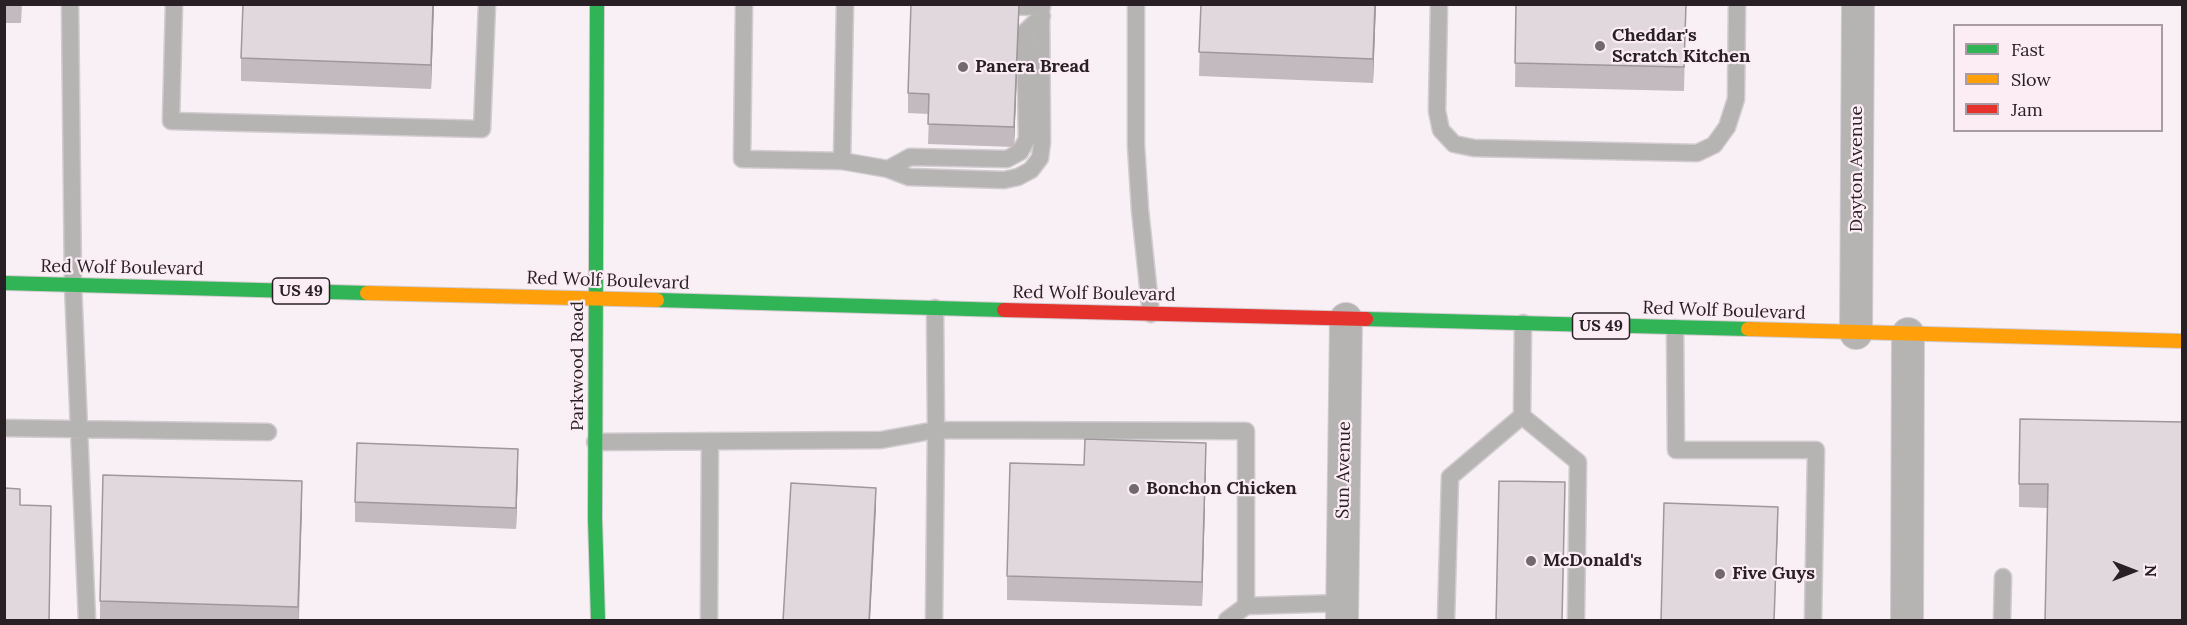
<!DOCTYPE html>
<html>
<head>
<meta charset="utf-8">
<style>
  body { margin:0 }
  #map { position:relative; width:2187px; height:625px; overflow:hidden; background:#f8f0f5; font-family:Lora,serif }
  canvas { display:block }
  .frame { position:absolute; inset:0; border:6px solid #292025; pointer-events:none }
  .legend { position:absolute; left:1953px; top:24px; width:210px; height:108px; box-sizing:border-box; background:#fcedf5; border:2px solid #a89ba2; margin:0; padding:8px 10px; list-style:none; font-size:18px; color:#292025 }
  .legend li { display:flex; align-items:center; gap:12px; height:30px }
  .legend b { width:30px; border:2px solid #a89ba2 }
  .north { position:absolute; left:2103px; top:541px; width:60px; height:60px; -webkit-text-stroke:4px #fcedf5; paint-order:stroke; rotate:90deg; font-size:16px; font-weight:700; line-height:24px; text-align:center; color:#292025 }
  .north::after { content:''; display:block; margin:auto; width:21px; height:27px; background:#292025; clip-path:polygon(50% 0,100% 100%,50% 72%,0 100%) }
</style>
</head>
<body>
<div id="map">
<canvas width="2187" height="625"></canvas>
<div class="frame"></div>
<ul class="legend">
<li><b style="height:8px;background:#30b455"></b>Fast</li>
<li><b style="height:8px;background:#ff9f0a"></b>Slow</li>
<li><b style="height:8px;background:#e5322d"></b>Jam</li>
</ul>
<div class="north">N</div>
</div>
<script>
const ctx = document.querySelector('canvas').getContext('2d');
ctx.lineJoin = 'round';
function toPath(rows) {
  const path = new Path2D();
  for (const r of rows) {
    path.moveTo(r[0], r[1]);
    for (let i = 2; i < r.length; i += 2) path.lineTo(r[i], r[i + 1]);
  }
  return path;
}
function trace(path, color, width, dash) {
  ctx.strokeStyle = color;
  ctx.lineWidth = width;
  ctx.lineCap = dash ? 'butt' : 'round';
  ctx.setLineDash(dash || []);
  ctx.stroke(path);
}
function fillPath(path, color) {
  ctx.fillStyle = color;
  ctx.fill(path, 'evenodd');
}
function drawText(font, color, halo, rows, align = 'center') {
  ctx.font = font + ' Lora,serif';
  ctx.lineWidth = 4.5;
  ctx.setLineDash([]);
  ctx.textBaseline = 'middle';
  ctx.strokeStyle = halo;
  ctx.fillStyle = color;
  for (const [text, x, y, turn = 0] of rows) {
    ctx.save();
    ctx.translate(x, y);
    ctx.rotate((+turn || 0) * Math.PI / 180);
    ctx.textAlign = isNaN(turn) ? turn : align;
    if (halo) ctx.strokeText(text, 0, 0);
    ctx.fillText(text, 0, 0);
    ctx.restore();
  }
}
const lane = toPath([
  [70,4,73,285,87,620],
  [174,4,171,121,482,129,487,4],
  [744,4,742,159,842,161,888,169,909,177,1004,180,1018,177,1031,170,1040,158,1042,142,1041,4],
  [1136,4,1136,145,1140,210,1151,314],
  [1439,4,1437,111,1441,130,1454,144,1474,148,1697,153,1714,145,1727,127,1736,99,1737,4],
  [998,6,1042,7],
  [842,161,845,4],
  [888,169,910,157,1007,159,1020,152,1027,139,1025,32,1042,16],
  [1523,323,1522,416,1578,462,1576,620],
  [1675,328,1676,450,1816,450,1813,620],
  [4,428,268,432],
  [595,442,881,440,936,430,1246,431,1246,606,1342,603],
  [709,620,710,441],
  [934,620,936,430,935,308],
  [1227,620,1246,606],
  [1446,620,1450,477,1522,416],
  [2002,620,2003,577]
]);
const street = toPath([
  [1856,333,1858,4],
  [1342,620,1346,319],
  [1907,620,1908,334]
]);
const fast = toPath([
  [597,4,595,518,598,620],
  [4,283,367,293],
  [657,300,1004,310],
  [1366,319,1748,329]
]);
const slow = toPath([
  [367,293,657,300],
  [1748,329,2182,341]
]);
const jam = toPath([
  [1004,310,1366,319]
]);
trace(lane, '#d2cbd0', 19);
trace(street, '#d2cbd0', 34);
trace(fast, '#d2cbd0', 16);
trace(slow, '#d2cbd0', 16);
trace(jam, '#d2cbd0', 16);
trace(lane, '#b5b4b3', 16);
trace(street, '#b5b4b3', 32);
trace(fast, '#30b455', 14);
trace(slow, '#ff9f0a', 14);
trace(jam, '#e5322d', 14);
fillPath(toPath([
  [4,4,22,4,21,23,6,23,4,53],
  [434,4,431,89,241,81,241,58],
  [1201,4,1376,4,1373,83,1199,76],
  [1516,4,1686,4,1684,91,1515,87],
  [1019,21,1014,147,928,144,929,114,908,113,908,93],
  [2182,422,2047,508,2019,507,2019,484],
  [1084,465,1206,467,1202,606,1007,600,1007,576],
  [518,469,516,529,355,522,355,502],
  [302,505,299,621,100,621,100,601]
]), '#c2babe');
fillPath(toPath([
  [433,4,434,4,431,89,431,65],
  [1019,4,1019,21,1014,147,1014,127],
  [1375,4,1376,4,1373,83,1373,59],
  [1206,443,1206,467,1202,606,1202,582],
  [518,449,518,469,516,529,516,508],
  [302,481,302,505,298,621,298,607],
  [876,488,876,508,870,621,869,621],
  [1778,507,1778,527,1774,621]
]), '#9e979b');
const building = toPath([
  [243,4,433,4,431,65,241,58,243,4],
  [911,4,1019,4,1014,127,928,124,929,94,908,93,911,4],
  [1201,4,1375,4,1373,59,1199,52,1201,4],
  [1516,4,1686,4,1684,67,1515,63,1516,4],
  [2020,419,2182,422,2182,621,2045,621,2048,484,2019,484,2020,419],
  [1085,439,1206,443,1202,582,1007,576,1010,463,1084,465,1085,439],
  [357,443,518,449,516,508,355,502,357,443],
  [103,475,302,481,298,607,100,601,103,475],
  [1499,481,1565,482,1562,621,1496,621,1499,481],
  [791,483,876,488,869,621,783,621,791,483],
  [4,488,20,489,20,505,51,506,49,621,4,621,4,488],
  [1664,503,1778,507,1774,621,1661,621,1664,503]
]);
fillPath(building, '#e1d8dd');
trace(building, '#9e979b', 1.5);
for (const [x, y, r, color] of [
  [1600,46,6,"#71696e"],
  [963,67,6,"#71696e"],
  [1134,489,6,"#71696e"],
  [1531,561,6,"#71696e"],
  [1720,574,6,"#71696e"]
]) {
  const dot = new Path2D();
  dot.arc(x, y, r, 0, 2 * Math.PI);
  ctx.fillStyle = color;
  ctx.fill(dot);
  trace(dot, '#fcedf5', 2);
}
for (const [x, y, w] of [
  [301,291,57],
  [1601,326,57]
]) {
  const box = new Path2D();
  box.roundRect(x - w / 2, y - 13, w, 26, 4.5);
  ctx.fillStyle = '#fcedf5';
  ctx.fill(box);
  trace(box, '#292025', 1.5);
}
drawText('bold 16px', '#292025', null, [
  ["US 49",301,291],
  ["US 49",1601,326]
]);
drawText('bold 18px', '#292025', '#fcedf5', [
  ["Cheddar's",1612,36],
  ["Scratch Kitchen",1612,57],
  ["Panera Bread",975,67],
  ["Bonchon Chicken",1146,489],
  ["McDonald's",1543,561],
  ["Five Guys",1732,574]
], 'left');
drawText('18px', '#292025', '#fcedf5', [
  ["Dayton Avenue",1857,169,-90],
  ["Red Wolf Boulevard",122,268,1],
  ["Red Wolf Boulevard",608,281,2],
  ["Red Wolf Boulevard",1094,294,1],
  ["Red Wolf Boulevard",1724,311,2],
  ["Parkwood Road",578,366,-90],
  ["Sun Avenue",1344,470,-89]
]);
</script>
</body>
</html>
